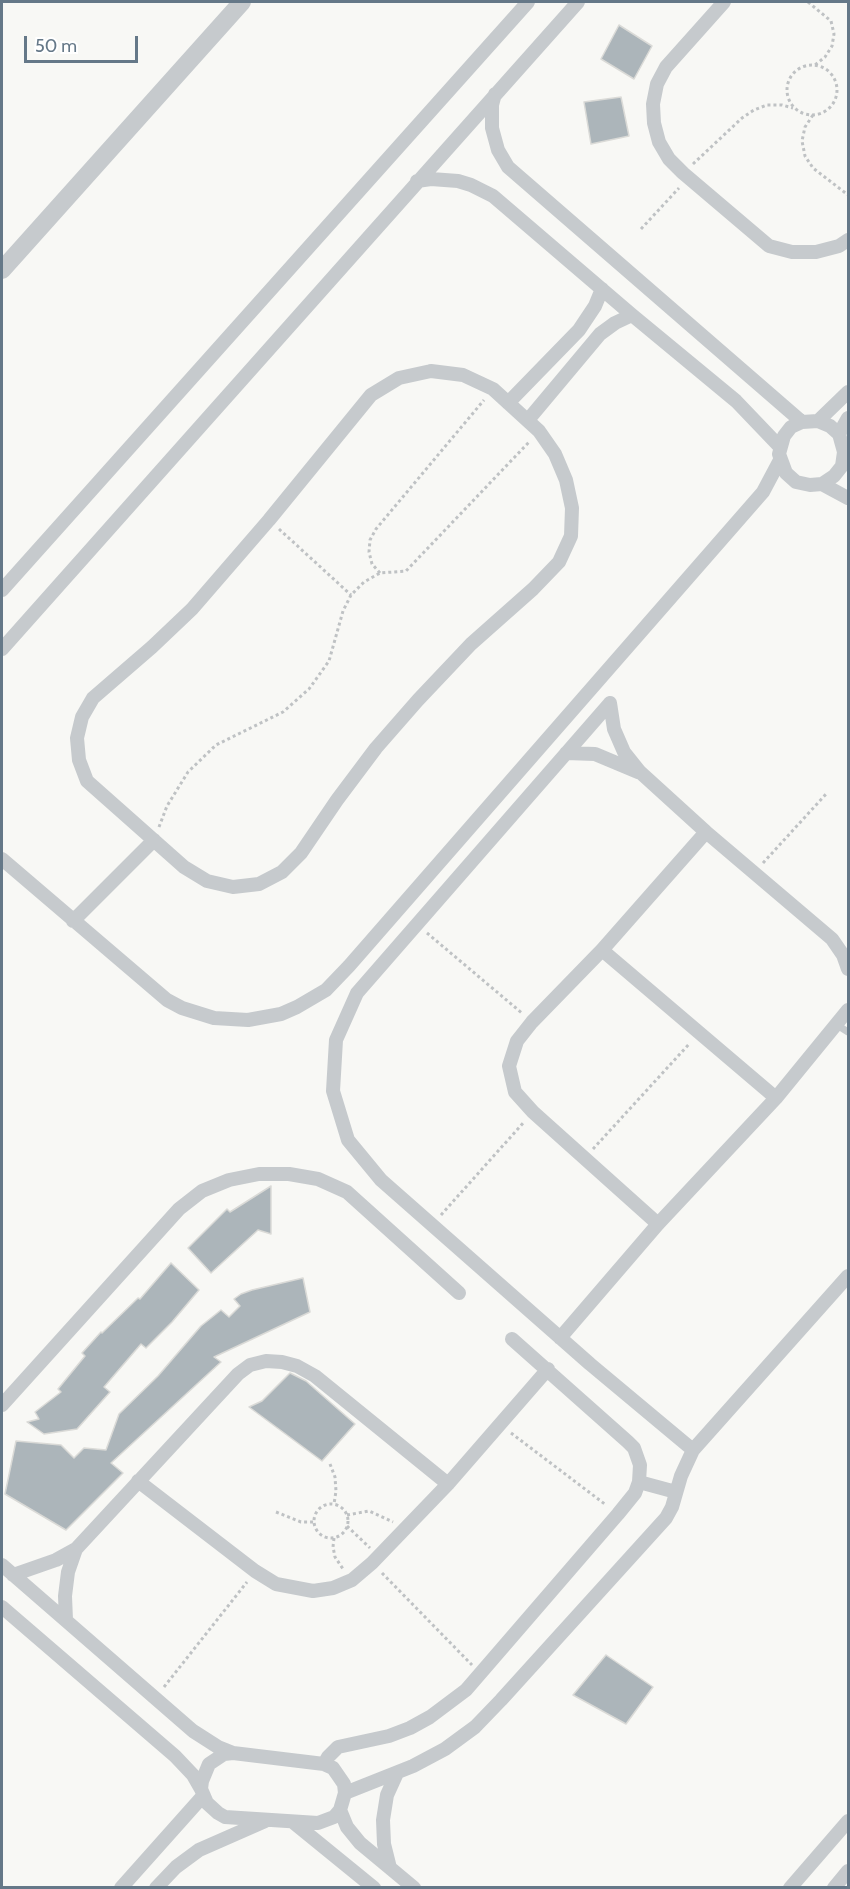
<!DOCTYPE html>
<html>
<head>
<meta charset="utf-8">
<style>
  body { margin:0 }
  #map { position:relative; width:850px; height:1889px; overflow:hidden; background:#f8f8f5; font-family:Cabin,sans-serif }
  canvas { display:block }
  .frame { position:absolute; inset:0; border:3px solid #657888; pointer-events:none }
  .scale { position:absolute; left:24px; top:36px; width:114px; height:27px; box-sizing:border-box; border:3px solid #657888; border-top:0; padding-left:8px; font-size:18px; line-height:21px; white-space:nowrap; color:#657888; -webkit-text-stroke:4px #fff; paint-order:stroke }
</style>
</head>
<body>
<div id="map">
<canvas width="850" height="1889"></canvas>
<div class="frame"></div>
<div class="scale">50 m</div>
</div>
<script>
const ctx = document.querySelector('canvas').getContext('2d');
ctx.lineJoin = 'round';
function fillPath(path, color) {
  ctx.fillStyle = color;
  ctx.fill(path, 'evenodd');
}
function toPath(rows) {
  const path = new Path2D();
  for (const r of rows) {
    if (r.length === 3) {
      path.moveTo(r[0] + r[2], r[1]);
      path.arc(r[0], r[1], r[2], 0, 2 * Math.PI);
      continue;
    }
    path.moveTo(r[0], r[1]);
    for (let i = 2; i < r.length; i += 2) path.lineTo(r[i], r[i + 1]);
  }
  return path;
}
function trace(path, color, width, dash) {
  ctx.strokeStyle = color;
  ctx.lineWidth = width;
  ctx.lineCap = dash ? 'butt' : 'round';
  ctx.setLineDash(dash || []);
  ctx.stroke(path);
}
const building = toPath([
  [619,25,652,46,634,79,601,59,619,25],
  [621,97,629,136,591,144,584,102,621,97],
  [271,1186,271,1234,258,1230,211,1273,188,1248,227,1209,230,1212,271,1186],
  [171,1263,199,1290,172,1322,146,1348,141,1344,104,1387,110,1392,77,1429,44,1434,27,1422,39,1419,35,1412,61,1392,58,1389,85,1356,82,1353,101,1332,102,1333,138,1298,140,1299,171,1263],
  [303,1278,310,1312,214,1357,221,1362,111,1463,123,1473,66,1530,5,1494,16,1441,61,1445,74,1458,84,1448,106,1450,119,1414,158,1376,201,1326,221,1310,229,1317,240,1306,234,1299,241,1294,252,1290,303,1278],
  [290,1373,306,1381,355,1424,322,1461,249,1407,262,1401,290,1373],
  [606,1655,653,1687,626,1724,573,1695,606,1655]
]);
fillPath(building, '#acb5ba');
trace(building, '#dadad7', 1.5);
trace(toPath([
  [808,2,831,21,834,34,832,46,825,57,815,65],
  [812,90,25],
  [813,115,805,127,802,141,805,156,813,168,848,195],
  [693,164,742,118,754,110,767,105,782,105,793,108],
  [641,229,679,188],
  [279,529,351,595],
  [380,573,372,564,369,552,370,540,376,529,484,400],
  [159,827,167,806,188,772,216,745,283,712,309,689,329,661,343,611,351,595,364,582,380,573,406,571,530,441],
  [763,863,827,793],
  [427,933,523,1014],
  [593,1149,690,1043],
  [441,1215,524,1122],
  [511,1433,606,1505],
  [330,1464,335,1477,336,1491,334,1504],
  [331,1521,17],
  [276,1512,301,1522,314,1522],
  [347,1515,369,1511,393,1522],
  [347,1526,370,1548],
  [334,1538,333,1547,335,1557,343,1569],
  [382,1573,472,1665],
  [164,1687,247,1582]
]), '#bfc2c4', 3, [3, 3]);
trace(toPath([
  [837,1025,848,1032]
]), '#c6cacd', 7);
trace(toPath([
  [724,2,666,67,657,84,653,104,654,123,659,142,669,159,683,173,769,246,792,252,816,252,839,246,848,240],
  [495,94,492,105,492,128,498,150,508,167,802,422],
  [417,181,431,179,458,181,471,185,493,196,632,315,736,401,780,447],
  [431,371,463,375,493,389,539,431,555,454,566,480,572,508,571,536,559,562,533,589,471,644,418,700,376,748,337,800,301,853,282,872,259,884,233,887,207,881,184,867,87,781,79,760,77,738,82,717,93,698,152,647,192,609,269,520,371,395,399,378,431,371],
  [508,403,579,330,595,306,602,289],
  [528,420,600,334,615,323,632,315],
  [818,421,848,392],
  [839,434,848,418],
  [844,452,842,466,834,476,822,484,810,485,796,482,786,473,779,454,784,436,791,427,802,422,818,421,830,426,839,434,844,452,848,458],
  [822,484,848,498],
  [2,590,528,2],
  [2,649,578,2],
  [610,703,357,993,336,1040,333,1091,348,1140,381,1180,590,1364,693,1450],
  [610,703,614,729,624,752,640,772,706,832,832,939,843,955,848,969],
  [566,753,595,754,638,772],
  [2,859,167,1000,182,1008,214,1018,248,1020,281,1014,297,1007,326,990,349,966,763,492,780,460],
  [73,921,154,840],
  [602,950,776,1098],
  [658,1224,533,1112,515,1092,509,1066,517,1041,532,1022,602,950,706,832],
  [560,1338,658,1224,776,1098,848,1010],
  [2,1405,179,1209,202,1191,229,1180,259,1174,289,1174,318,1179,347,1192,459,1293],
  [138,1481,255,1571,276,1584,313,1591,333,1588,352,1580,372,1563,448,1484,548,1369],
  [639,1482,676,1492],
  [2,1565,193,1731,218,1747,233,1753],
  [13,1575,56,1560,76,1549,238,1374,250,1365,266,1361,282,1362,297,1366,315,1376,448,1484],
  [2,1607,175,1756,193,1775,201,1789],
  [66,1620,65,1596,68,1572,76,1549],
  [233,1753,324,1764,333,1768,344,1784,345,1793,340,1810,334,1817,318,1823,225,1817,218,1813,207,1803,201,1789,202,1781,209,1764,224,1754,233,1753],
  [324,1764,328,1757,338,1747,389,1736,410,1728,430,1717,466,1690,618,1514,635,1493,639,1482,640,1465,634,1448,628,1442,512,1339],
  [345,1793,413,1766,445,1749,475,1727,501,1700,666,1518,672,1507,681,1476,693,1450,848,1276],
  [340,1810,347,1827,360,1843,414,1888],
  [293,1822,374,1888],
  [390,1868,384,1844,383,1820,387,1795,397,1773],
  [121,1888,203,1796],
  [156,1888,176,1867,199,1850,265,1821],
  [790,1888,848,1821],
  [834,1888,848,1871]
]), '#c6cacd', 14);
trace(toPath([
  [2,270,242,2]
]), '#c6cacd', 18);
</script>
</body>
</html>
